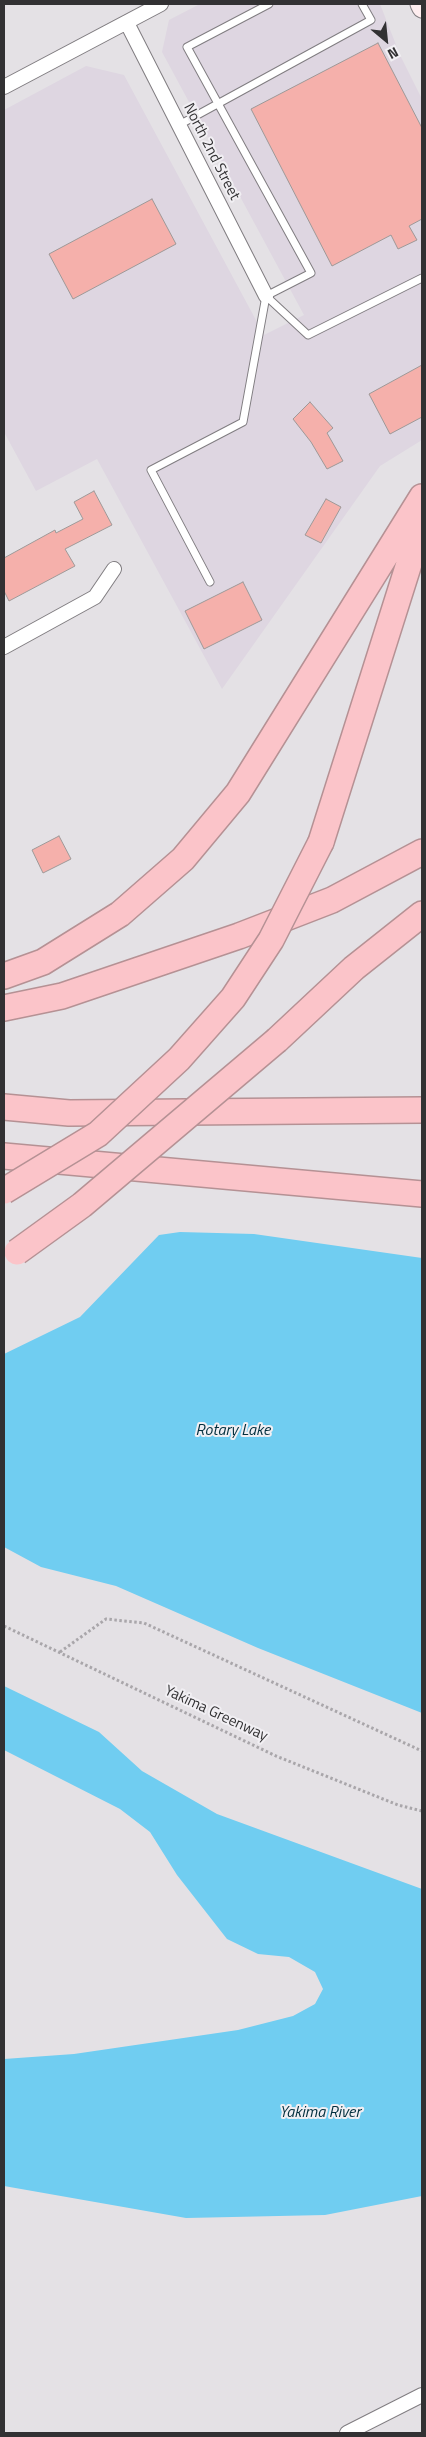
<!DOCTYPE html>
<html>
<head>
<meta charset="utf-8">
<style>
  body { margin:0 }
  #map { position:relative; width:426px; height:2437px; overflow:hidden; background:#e4e1e5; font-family:"Titillium Web",sans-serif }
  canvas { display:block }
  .frame { position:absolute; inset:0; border:5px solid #323133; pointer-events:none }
  .north { position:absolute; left:361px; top:15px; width:50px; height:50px; -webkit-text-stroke:4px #f1eff3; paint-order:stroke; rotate:152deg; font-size:14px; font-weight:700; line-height:20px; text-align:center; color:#323133 }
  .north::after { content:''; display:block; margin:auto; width:18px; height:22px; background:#323133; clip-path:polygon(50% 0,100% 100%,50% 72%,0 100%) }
</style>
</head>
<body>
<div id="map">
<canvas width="426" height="2437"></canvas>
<div class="frame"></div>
<div class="north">N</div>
</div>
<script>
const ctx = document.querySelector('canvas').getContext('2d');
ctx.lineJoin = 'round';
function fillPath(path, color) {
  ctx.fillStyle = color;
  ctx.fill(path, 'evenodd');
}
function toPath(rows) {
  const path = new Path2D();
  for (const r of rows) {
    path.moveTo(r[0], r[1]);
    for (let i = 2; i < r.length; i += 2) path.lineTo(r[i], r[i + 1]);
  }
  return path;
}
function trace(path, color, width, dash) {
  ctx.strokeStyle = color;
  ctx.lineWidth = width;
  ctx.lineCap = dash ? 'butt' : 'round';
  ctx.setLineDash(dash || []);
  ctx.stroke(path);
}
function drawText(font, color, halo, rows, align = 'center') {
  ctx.font = font + ' "Titillium Web",sans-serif';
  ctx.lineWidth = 4;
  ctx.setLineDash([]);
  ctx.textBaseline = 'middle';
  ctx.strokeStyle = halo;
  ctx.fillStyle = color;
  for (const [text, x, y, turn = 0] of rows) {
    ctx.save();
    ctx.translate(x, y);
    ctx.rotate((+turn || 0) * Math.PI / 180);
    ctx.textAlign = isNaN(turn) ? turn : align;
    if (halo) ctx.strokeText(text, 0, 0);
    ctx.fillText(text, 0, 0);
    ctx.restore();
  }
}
fillPath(toPath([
  [200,4,380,4,400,55,422,99,422,440,380,466,222,689,97,459,36,491,4,432,4,110,86,66,124,75,264,335,304,315,162,52,169,20]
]), '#ded6e1');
fillPath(toPath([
  [180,1232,254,1234,422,1258,422,1713,258,1648,116,1586,41,1567,4,1547,4,1354,80,1317,159,1235],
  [4,1686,99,1732,142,1771,217,1814,422,1889,422,2196,325,2215,186,2218,4,2186,4,2059,74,2054,238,2030,293,2016,315,2004,323,1989,315,1972,289,1957,258,1954,227,1939,177,1875,150,1832,120,1809,4,1750]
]), '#70cdf1');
const building = toPath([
  [378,43,422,128,422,219,409,226,417,240,398,249,391,235,332,266,251,109,378,43],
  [152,199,176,244,73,299,49,254,152,199],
  [422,365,422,417,390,434,369,394,422,365],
  [310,402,333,428,327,433,343,461,327,469,311,442,293,419,310,402],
  [94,491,112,525,65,549,75,566,9,601,4,591,4,558,55,530,56,533,83,519,74,502,94,491],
  [326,499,341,507,321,543,305,535,326,499],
  [243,582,262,620,204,649,185,611,243,582],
  [59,836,71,859,43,873,32,850,59,836]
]);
fillPath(building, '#f5b0ab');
trace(building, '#9e9998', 1);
const service = toPath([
  [179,125,371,20,362,4],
  [266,296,311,273,187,47,269,4],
  [210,582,151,470,243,422,266,296,308,335,422,278]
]);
const minor = toPath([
  [127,23,266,296],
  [4,87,161,4],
  [4,647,95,597,114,569],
  [347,2433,422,2395]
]);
const secondary = toPath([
  [420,4,422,8]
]);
const motorway = toPath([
  [321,842,413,551,422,530],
  [4,976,43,962,120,914,183,859,238,793,422,497],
  [4,1008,62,996,239,936,332,900,422,852],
  [277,1040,354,968,422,914],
  [4,1107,69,1113,422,1110],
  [4,1156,422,1194]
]);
trace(service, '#807d81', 9);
trace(minor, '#807d81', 16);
trace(secondary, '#807d81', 21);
trace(motorway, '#b59194', 28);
trace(toPath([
  [4,1626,276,1756,398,1805,422,1811],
  [60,1652,106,1619,144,1623,422,1751]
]), '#a9a6aa', 3, [2.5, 2.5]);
trace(service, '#fff', 7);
trace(minor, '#fff', 14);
trace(secondary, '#feedef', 19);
trace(motorway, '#fbc4c9', 25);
const motorwayBridge = toPath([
  [4,1191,98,1134,179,1059,233,998,271,940,321,842],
  [17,1252,82,1205,277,1040]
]);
trace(motorwayBridge, '#b59194', 28, []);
trace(motorwayBridge, '#fbc4c9', 25);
drawText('15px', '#323133', '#f1eff3', [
  ["North 2nd Street",211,152,63],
  ["Yakima Greenway",216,1714,25]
]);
drawText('italic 16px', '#012e3d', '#f1eff3', [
  ["Rotary Lake",233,1431],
  ["Yakima River",320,2113]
]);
</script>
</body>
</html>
